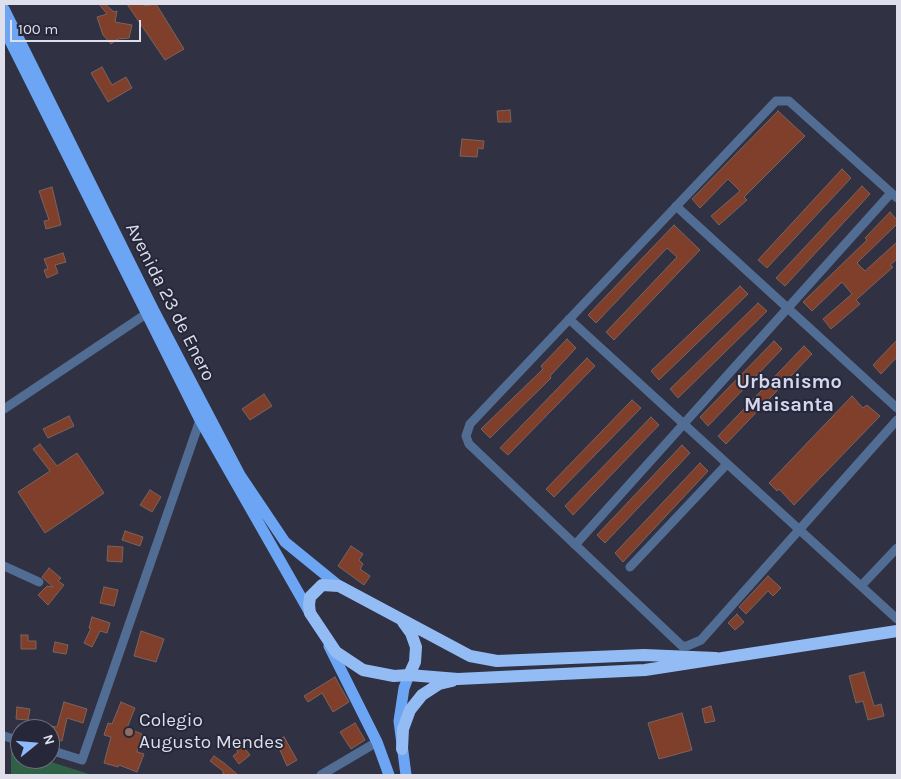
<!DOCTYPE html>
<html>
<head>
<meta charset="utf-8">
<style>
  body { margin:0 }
  #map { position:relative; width:901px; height:779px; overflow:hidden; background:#303143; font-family:Karla,sans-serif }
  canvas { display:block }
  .frame { position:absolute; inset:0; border:5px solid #dedfeb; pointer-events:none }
  .north { position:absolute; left:10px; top:719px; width:50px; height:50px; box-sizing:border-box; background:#262739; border:1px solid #707180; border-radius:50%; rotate:73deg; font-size:14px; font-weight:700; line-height:20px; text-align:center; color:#dedfeb }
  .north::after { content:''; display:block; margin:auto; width:18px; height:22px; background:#8fb8fd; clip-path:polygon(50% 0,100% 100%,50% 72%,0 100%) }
  .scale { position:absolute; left:10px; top:20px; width:131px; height:22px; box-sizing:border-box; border:2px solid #dedfeb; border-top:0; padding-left:6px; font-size:15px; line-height:18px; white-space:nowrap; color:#dedfeb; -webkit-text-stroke:4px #262739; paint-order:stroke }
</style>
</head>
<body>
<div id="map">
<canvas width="901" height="779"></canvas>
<div class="frame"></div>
<div class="north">N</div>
<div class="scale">100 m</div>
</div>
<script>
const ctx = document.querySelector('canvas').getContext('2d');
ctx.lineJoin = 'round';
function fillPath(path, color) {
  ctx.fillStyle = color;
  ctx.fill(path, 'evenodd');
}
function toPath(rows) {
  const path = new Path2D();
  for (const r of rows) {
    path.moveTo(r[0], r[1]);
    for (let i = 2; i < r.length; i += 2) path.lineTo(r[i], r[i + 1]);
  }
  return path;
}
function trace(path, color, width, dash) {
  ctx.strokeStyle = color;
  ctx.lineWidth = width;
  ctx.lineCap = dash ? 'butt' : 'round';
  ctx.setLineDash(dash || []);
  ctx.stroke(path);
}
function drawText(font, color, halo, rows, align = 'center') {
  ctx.font = font + ' Karla,sans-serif';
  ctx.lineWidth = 4;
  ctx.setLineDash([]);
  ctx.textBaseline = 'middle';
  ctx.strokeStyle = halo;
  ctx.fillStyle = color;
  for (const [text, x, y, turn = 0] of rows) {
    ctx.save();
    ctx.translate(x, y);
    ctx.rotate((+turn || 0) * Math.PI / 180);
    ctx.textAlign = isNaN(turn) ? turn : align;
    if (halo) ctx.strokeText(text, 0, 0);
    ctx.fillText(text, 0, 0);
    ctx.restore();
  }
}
fillPath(toPath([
  [11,749,20,752,20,759,42,759,92,775,11,775]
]), '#2f6147');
const building = toPath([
  [99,4,105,4,114,12,117,11,115,22,132,25,129,38,118,39,111,44,103,35,97,17,107,14,99,4],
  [127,4,143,4,145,6,156,4,184,49,165,60,127,4],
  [102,67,112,85,126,77,132,88,108,102,91,73,102,67],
  [510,110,511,122,498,122,497,111,510,110],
  [778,111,805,136,744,197,747,200,719,225,711,216,740,191,728,179,700,208,692,199,778,111],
  [462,139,484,141,483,149,478,148,477,157,460,156,462,139],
  [842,169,851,178,767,268,758,260,842,169],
  [862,186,870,194,785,286,776,278,862,186],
  [52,187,61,225,46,229,44,221,49,220,39,191,52,187],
  [890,212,897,220,897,224,857,263,865,271,897,242,897,259,890,265,893,267,856,300,860,304,831,329,823,319,852,294,842,282,812,311,803,302,867,240,865,238,890,212],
  [674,225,700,250,614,340,606,332,677,257,667,248,596,323,588,315,674,225],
  [63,253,66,262,55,265,58,273,47,278,44,270,48,269,44,259,63,253],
  [740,286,748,294,659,380,651,371,740,286],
  [758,303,767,311,678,398,670,389,758,303],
  [567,339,576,348,550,376,551,378,490,438,481,429,543,369,541,366,567,339],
  [897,340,897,357,881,374,873,365,897,340],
  [774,341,782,349,708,426,700,417,774,341],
  [804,346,812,354,726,444,718,436,804,346],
  [587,358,595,366,508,455,500,448,587,358],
  [264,394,272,406,250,420,242,409,264,394],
  [852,396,863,408,867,405,880,416,794,505,779,489,777,491,769,483,852,396],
  [632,400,641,408,554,497,546,489,632,400],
  [69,416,74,426,48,438,43,429,69,416],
  [651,417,659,425,573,515,565,506,651,417],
  [40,444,57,466,77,453,104,493,45,533,18,492,50,471,33,449,40,444],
  [682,445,690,453,605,543,597,535,682,445],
  [700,463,708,471,623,562,615,553,700,463],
  [150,490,161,497,152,512,140,505,150,490],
  [125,531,143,537,140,546,122,540,125,531],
  [108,546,123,547,122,562,107,561,108,546],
  [351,546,363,554,359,560,363,564,360,569,370,576,364,585,338,566,351,546],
  [49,568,61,578,58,581,64,585,48,605,38,595,47,586,53,587,42,577,49,568],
  [768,576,781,588,773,596,768,591,746,614,739,607,768,576],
  [104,587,118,590,114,606,100,603,104,587],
  [737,614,744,622,735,630,728,623,737,614],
  [92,617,110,623,107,633,100,631,92,647,84,643,91,628,89,628,92,617],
  [141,631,164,639,156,662,134,656,141,631],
  [21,635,28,635,28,641,36,641,36,649,21,649,21,635],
  [55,642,68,645,66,654,53,652,55,642],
  [864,672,874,706,881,704,884,716,868,720,863,701,856,703,849,676,864,672],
  [335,677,349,702,333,712,322,693,308,702,304,696,335,677],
  [64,702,87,709,83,723,67,718,62,741,50,738,50,726,57,727,64,702],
  [121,702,135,708,127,728,142,734,137,752,144,754,137,772,119,765,118,767,104,763,111,737,104,735,108,723,112,724,121,702],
  [711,706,715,721,705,723,702,709,711,706],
  [17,707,30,709,28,720,16,719,17,707],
  [682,713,692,750,659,759,648,723,682,713],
  [355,723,365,740,351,749,340,732,355,723],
  [284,737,297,760,287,766,276,741,284,737],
  [241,744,250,755,239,764,233,756,238,752,235,748,241,744],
  [214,756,224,763,238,775,223,775,223,771,210,761,214,756]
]);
fillPath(building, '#7f3f2b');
trace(building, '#7b645d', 1);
trace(toPath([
  [897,198,789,101,776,101,470,424,466,436,469,444,682,646,687,646,701,640,897,420],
  [676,206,897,408],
  [569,319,897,619],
  [4,409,146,314],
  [575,545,891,193],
  [4,566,39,582],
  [630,567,727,464],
  [861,586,897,548],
  [4,736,20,741],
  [50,750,82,760,200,420],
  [321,775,377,742]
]), '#526d94', 9);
trace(toPath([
  [4,9,153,309,240,475,285,542,339,586],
  [4,29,200,420,310,613],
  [329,646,377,742,389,775],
  [406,775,399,721,404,688,409,675]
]), '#6ca5f4', 11);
trace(toPath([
  [403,622,411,633,416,647,415,662,409,675],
  [716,658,644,655,497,661,470,656,339,586,322,585,310,597,309,605,310,613,336,652,363,670,394,676,409,675,458,679,645,670,897,631],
  [402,749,403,729,410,710,422,695,439,684,452,681]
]), '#93bcf5', 12);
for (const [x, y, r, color] of [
  [129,732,5,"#8d6e63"]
]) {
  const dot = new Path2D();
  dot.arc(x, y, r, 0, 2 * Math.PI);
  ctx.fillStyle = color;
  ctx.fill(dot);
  trace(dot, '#262739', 2);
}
drawText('19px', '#dedfeb', '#262739', [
  ["Avenida 23 de Enero",170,302,63]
]);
drawText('19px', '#dedfeb', '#262739', [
  ["Colegio",139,721],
  ["Augusto Mendes",139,743]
], 'left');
drawText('bold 20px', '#d3d6ed', '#262739', [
  ["Urbanismo",789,382],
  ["Maisanta",789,405]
]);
</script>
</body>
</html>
